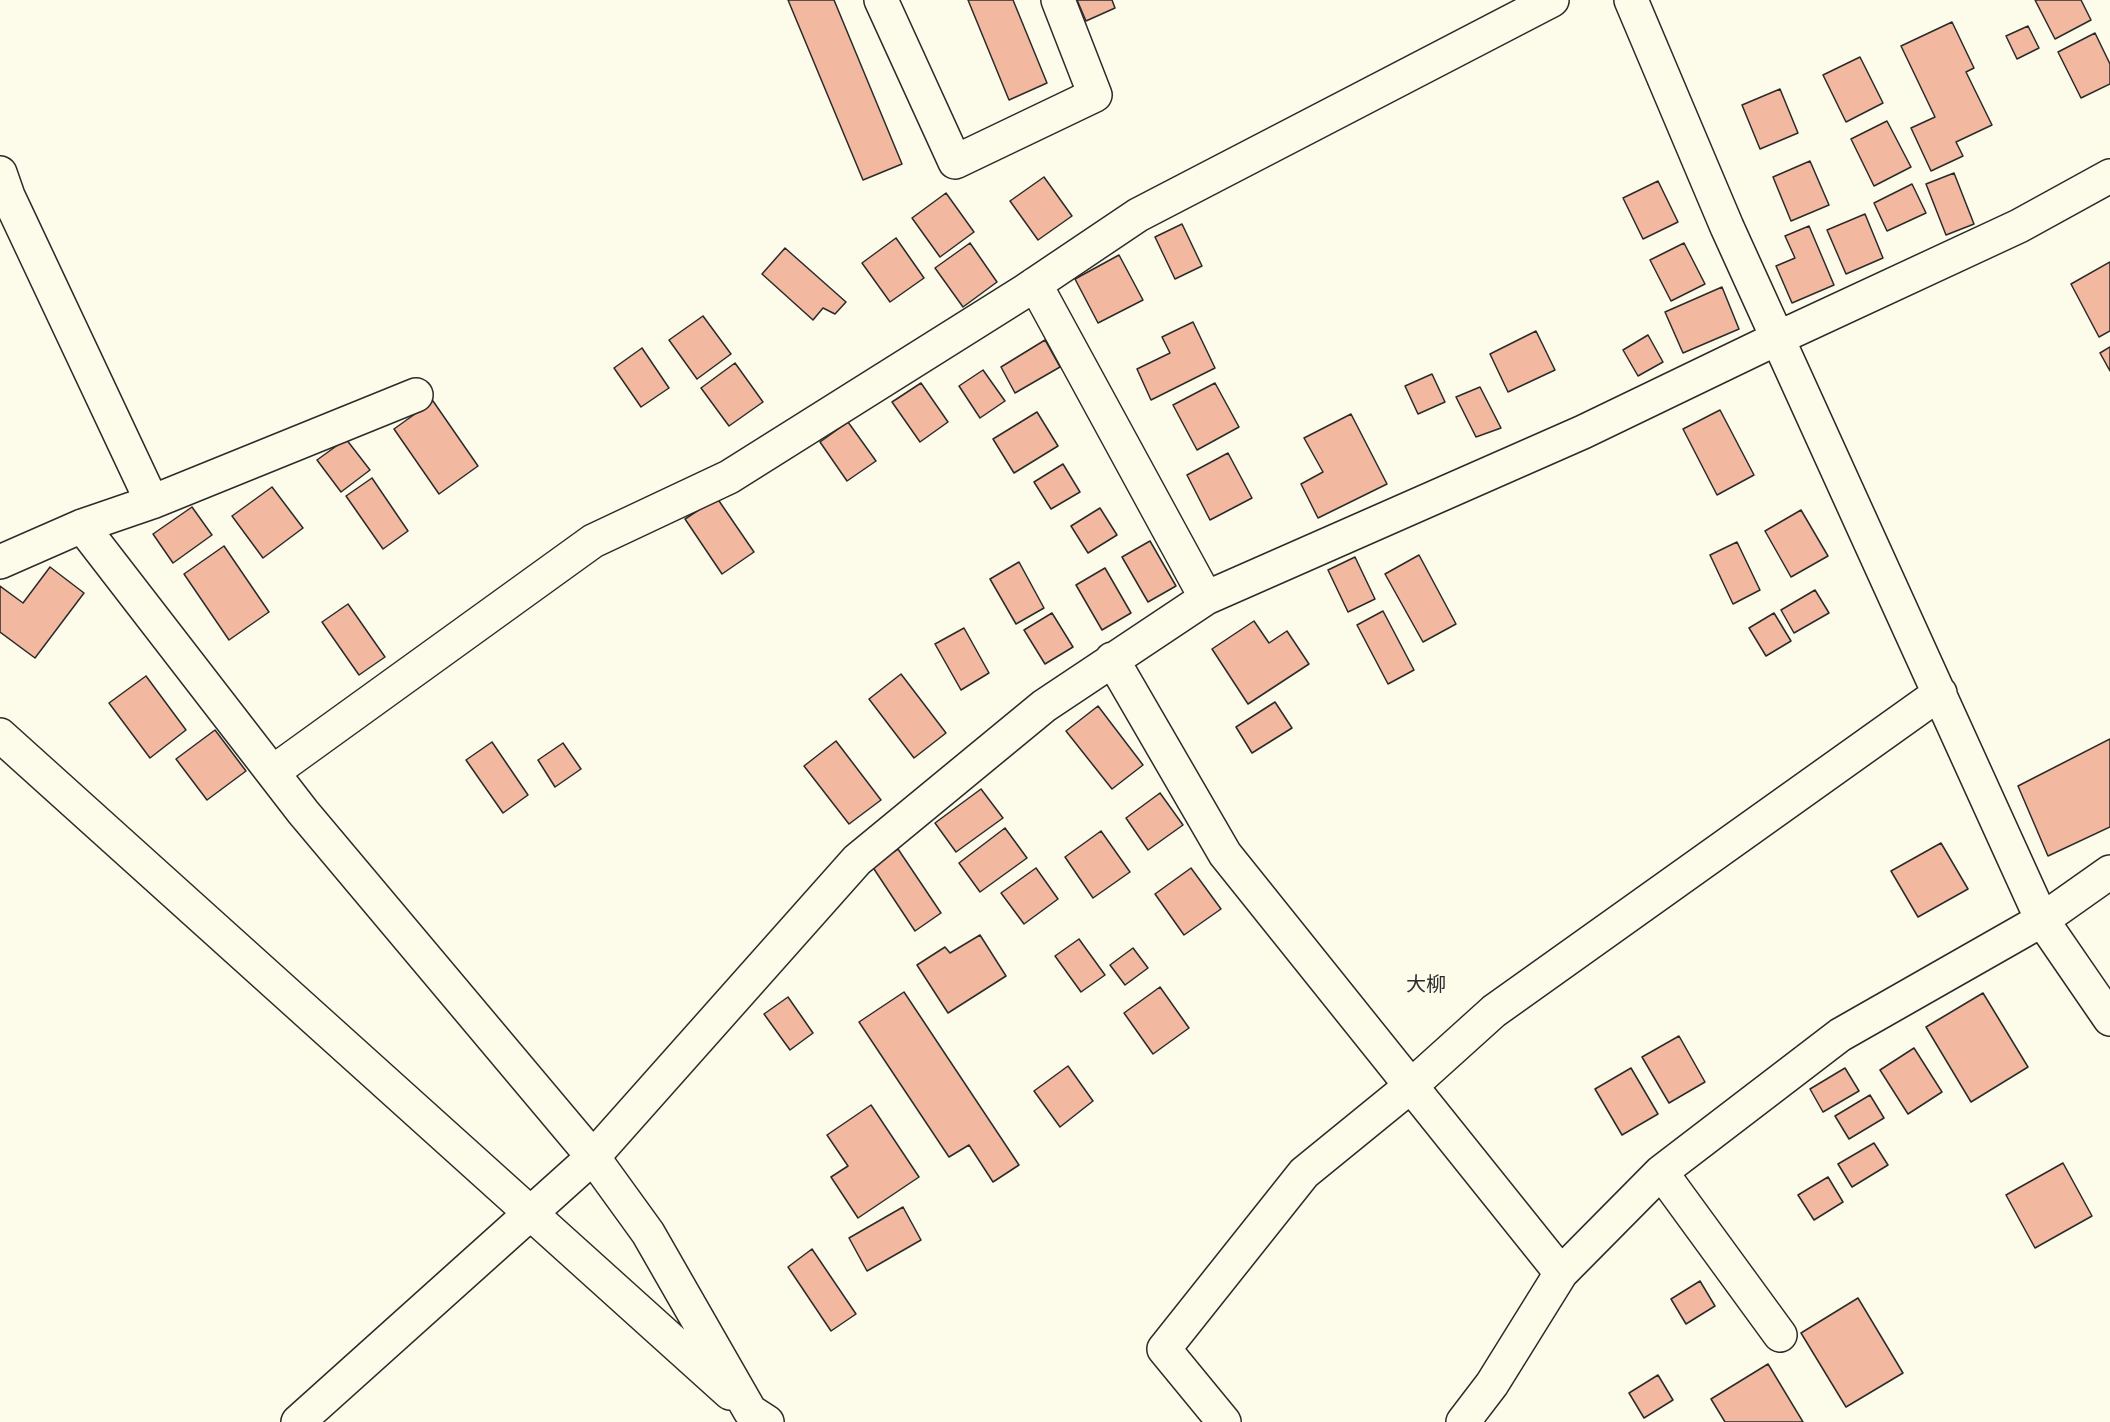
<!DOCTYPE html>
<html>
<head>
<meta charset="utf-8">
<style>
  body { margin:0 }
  canvas { display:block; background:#fdfbea }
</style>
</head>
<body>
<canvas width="2110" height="1422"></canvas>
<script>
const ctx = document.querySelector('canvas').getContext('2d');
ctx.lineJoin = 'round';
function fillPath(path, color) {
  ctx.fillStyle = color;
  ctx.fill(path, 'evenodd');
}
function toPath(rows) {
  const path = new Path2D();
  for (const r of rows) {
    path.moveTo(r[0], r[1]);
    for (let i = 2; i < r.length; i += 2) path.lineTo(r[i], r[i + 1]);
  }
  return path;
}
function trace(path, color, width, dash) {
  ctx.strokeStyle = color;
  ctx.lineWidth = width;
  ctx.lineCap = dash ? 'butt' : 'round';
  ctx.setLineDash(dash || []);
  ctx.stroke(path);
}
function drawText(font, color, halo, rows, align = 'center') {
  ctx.font = font + ' "Varela Round","Noto Sans JP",sans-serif';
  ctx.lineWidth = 4.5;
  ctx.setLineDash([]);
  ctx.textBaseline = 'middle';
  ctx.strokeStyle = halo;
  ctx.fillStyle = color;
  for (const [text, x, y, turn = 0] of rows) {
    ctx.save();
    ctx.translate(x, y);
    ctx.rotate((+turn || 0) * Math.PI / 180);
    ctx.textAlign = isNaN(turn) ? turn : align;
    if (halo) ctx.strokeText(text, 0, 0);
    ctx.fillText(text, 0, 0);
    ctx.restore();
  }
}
const building = toPath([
  [788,0,834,0,902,164,863,180,788,0],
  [968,0,1013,0,1047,83,1009,100,968,0],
  [1077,0,1112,0,1115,8,1086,21,1077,0],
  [2035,0,2081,0,2091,20,2055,39,2035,0],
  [1952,22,1974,68,1966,72,1992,125,1956,142,1963,156,1931,171,1911,128,1935,117,1901,46,1952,22],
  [2028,26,2039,48,2017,59,2006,36,2028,26],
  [2095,33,2110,64,2110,84,2081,98,2058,52,2095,33],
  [1860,57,1883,103,1846,122,1823,75,1860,57],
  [1780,89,1798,133,1760,149,1742,105,1780,89],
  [1887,121,1911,167,1874,186,1851,139,1887,121],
  [1810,161,1829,205,1791,221,1773,177,1810,161],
  [1954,173,1974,224,1946,235,1926,184,1954,173],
  [1044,177,1072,216,1038,240,1010,201,1044,177],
  [1658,181,1678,222,1643,239,1623,198,1658,181],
  [1912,184,1926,213,1887,231,1874,203,1912,184],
  [946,193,974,232,940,257,912,218,946,193],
  [1865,214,1883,258,1846,274,1827,230,1865,214],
  [1182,224,1202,266,1175,279,1155,237,1182,224],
  [1809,226,1834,285,1792,303,1776,266,1795,258,1785,236,1809,226],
  [896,238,924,278,890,302,862,263,896,238],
  [970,243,997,282,963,307,935,268,970,243],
  [1684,243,1705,284,1671,301,1650,260,1684,243],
  [785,248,846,302,835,314,823,308,813,320,762,274,785,248],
  [1119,255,1143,300,1098,323,1075,279,1119,255],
  [2110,262,2110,331,2099,337,2071,284,2110,262],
  [1722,287,1739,329,1683,353,1665,312,1722,287],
  [703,316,731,354,697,379,669,340,703,316],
  [1193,322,1215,368,1151,400,1137,369,1170,353,1162,337,1193,322],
  [1536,331,1555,370,1508,392,1490,354,1536,331],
  [1648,335,1663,362,1638,376,1623,350,1648,335],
  [1045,340,1060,367,1015,393,1001,367,1045,340],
  [2110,347,2110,371,2100,353,2110,347],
  [642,348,669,388,641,407,614,368,642,348],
  [735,363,763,402,729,426,701,388,735,363],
  [983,370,1005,401,980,418,959,386,983,370],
  [1432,374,1445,402,1418,414,1405,386,1432,374],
  [921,383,948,422,920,442,892,402,921,383],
  [1215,383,1239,427,1197,450,1173,405,1215,383],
  [1480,387,1501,428,1476,437,1456,397,1480,387],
  [433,401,478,466,439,494,394,429,433,401],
  [1720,410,1754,475,1717,495,1683,429,1720,410],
  [1037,412,1058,446,1014,473,993,439,1037,412],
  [1351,414,1387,484,1318,518,1301,484,1323,472,1304,438,1351,414],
  [848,422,876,461,847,481,820,442,848,422],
  [346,439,370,470,341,492,317,460,346,439],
  [1228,453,1252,498,1210,520,1187,475,1228,453],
  [1063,464,1080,492,1051,509,1034,482,1063,464],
  [372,478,408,531,383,549,346,496,372,478],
  [272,487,303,528,263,558,232,516,272,487],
  [717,498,754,552,722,574,685,519,717,498],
  [192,507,212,535,173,563,153,534,192,507],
  [1100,508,1117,535,1088,553,1071,526,1100,508],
  [1801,510,1828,556,1791,577,1765,531,1801,510],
  [1150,541,1176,586,1148,602,1122,557,1150,541],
  [1737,542,1760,590,1733,604,1710,555,1737,542],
  [224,546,269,612,229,640,184,574,224,546],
  [1419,555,1456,624,1423,642,1385,574,1419,555],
  [1355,557,1375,599,1348,612,1328,570,1355,557],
  [1019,562,1044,608,1016,624,990,579,1019,562],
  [50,567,84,593,35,658,0,632,0,586,23,603,50,567],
  [1105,568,1131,613,1102,630,1076,585,1105,568],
  [1815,590,1829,613,1794,633,1781,610,1815,590],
  [348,604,385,657,359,675,322,622,348,604],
  [1383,611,1414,670,1388,684,1357,625,1383,611],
  [1052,613,1073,647,1045,664,1024,630,1052,613],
  [1774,613,1791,641,1766,656,1749,628,1774,613],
  [1254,621,1269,643,1287,631,1309,664,1248,704,1212,649,1254,621],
  [964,628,989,673,961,690,935,644,964,628],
  [901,674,946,733,914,758,869,699,901,674],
  [146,676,186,730,150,758,109,703,146,676],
  [1275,702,1292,728,1252,753,1236,727,1275,702],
  [1098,706,1143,765,1112,789,1066,731,1098,706],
  [215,730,246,771,207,800,176,759,215,730],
  [2110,739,2110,827,2048,856,2018,786,2110,739],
  [836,741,881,800,849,824,804,766,836,741],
  [492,742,528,795,503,813,466,760,492,742],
  [563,743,581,769,555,787,538,760,563,743],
  [981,789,1003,818,956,852,935,823,981,789],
  [1160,793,1183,825,1148,850,1126,818,1160,793],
  [1005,828,1027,858,980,892,959,863,1005,828],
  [1101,831,1130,872,1093,898,1065,857,1101,831],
  [1941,843,1968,889,1918,917,1891,871,1941,843],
  [898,849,941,913,915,931,872,866,898,849],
  [1036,868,1058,899,1024,924,1001,893,1036,868],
  [1191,868,1221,909,1184,935,1155,894,1191,868],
  [980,935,1006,976,948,1013,917,965,945,947,950,953,980,935],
  [1079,939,1105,975,1081,992,1055,956,1079,939],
  [1133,948,1148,968,1125,985,1110,965,1133,948],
  [1160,987,1189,1028,1153,1054,1124,1013,1160,987],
  [904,992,1019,1165,993,1182,969,1145,949,1157,859,1022,904,992],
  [1983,993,2028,1067,1971,1102,1926,1027,1983,993],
  [788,997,813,1033,790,1050,764,1014,788,997],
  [1679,1036,1705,1082,1669,1103,1642,1057,1679,1036],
  [1914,1048,1942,1092,1908,1114,1880,1070,1914,1048],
  [1068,1066,1093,1101,1060,1127,1034,1091,1068,1066],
  [1631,1068,1658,1114,1622,1135,1595,1089,1631,1068],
  [1845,1068,1859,1091,1823,1112,1810,1089,1845,1068],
  [1870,1095,1884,1118,1849,1139,1835,1116,1870,1095],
  [871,1105,919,1177,858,1218,831,1177,848,1166,827,1135,871,1105],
  [1874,1143,1888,1165,1852,1187,1838,1164,1874,1143],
  [2063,1163,2092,1216,2035,1248,2006,1195,2063,1163],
  [1828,1177,1843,1202,1814,1220,1798,1195,1828,1177],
  [903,1207,921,1240,867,1271,849,1238,903,1207],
  [812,1249,856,1314,831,1331,788,1267,812,1249],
  [1700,1281,1715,1306,1686,1324,1671,1299,1700,1281],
  [1858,1298,1903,1373,1846,1407,1801,1333,1858,1298],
  [1768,1364,1803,1422,1725,1422,1711,1399,1768,1364],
  [1658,1375,1673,1400,1644,1418,1629,1393,1658,1375]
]);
fillPath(building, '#f2b8a0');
trace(building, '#2b2b2b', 1.5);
const minor = toPath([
  [881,0,955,162,1095,95,1058,0],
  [1631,0,1727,227,2042,920,2110,1019],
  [0,173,8,196,152,502,82,526,0,562],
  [1035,284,1206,598],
  [152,502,416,395],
  [82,526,303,812,593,1157,648,1233,750,1411,767,1422],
  [1112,659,1225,854,1561,1273],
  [0,735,730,1393],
  [273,772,593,541,729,477,1025,291,1138,215,1552,0],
  [1661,1172,1780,1335],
  [298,1422,593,1157,857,860,1044,706,1206,598,1583,432,1778,338,2019,226,2110,176],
  [1224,1422,1164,1349,1304,1173,1412,1085,1494,1011,1940,693],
  [1463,1422,1492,1384,1561,1273,1661,1172,1840,1035,2042,920,2110,872]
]);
trace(minor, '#2b2b2b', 36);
trace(minor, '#fdfbea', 33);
drawText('20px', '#2b2b2b', '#fdfbea', [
  ["大柳",1426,986]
]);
</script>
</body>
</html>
